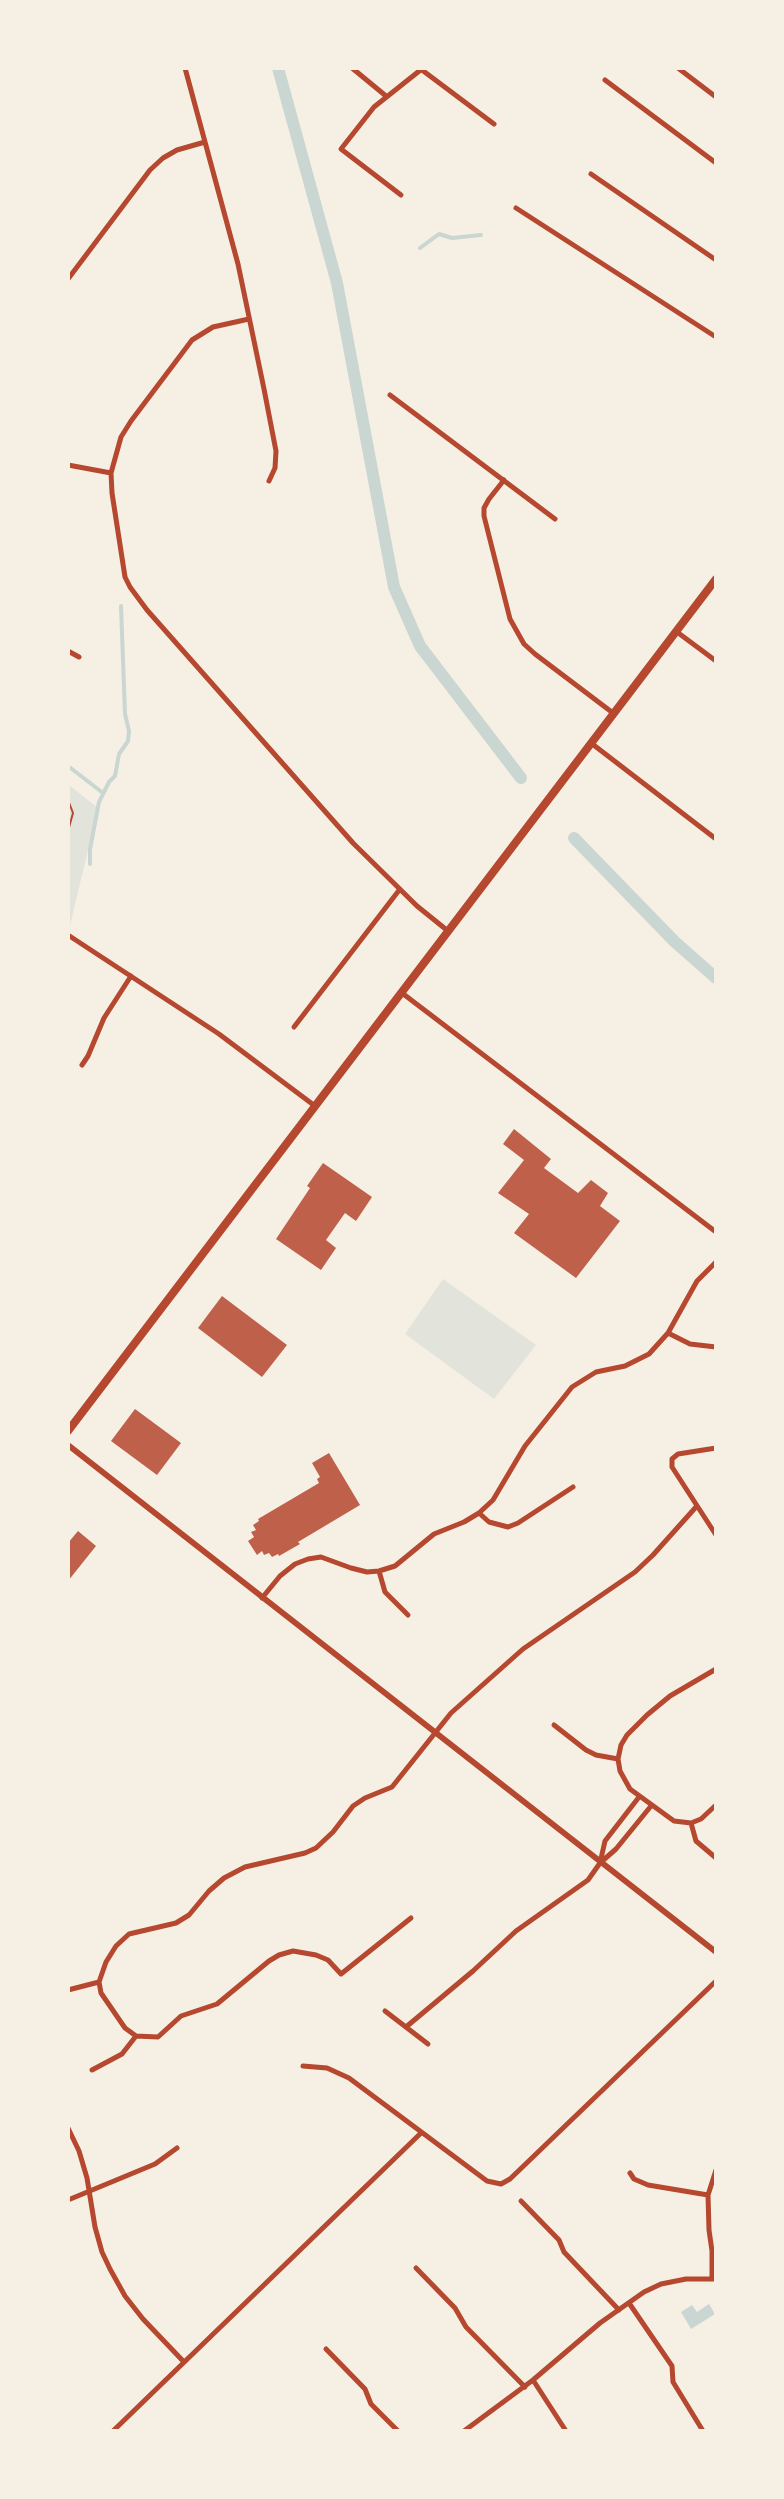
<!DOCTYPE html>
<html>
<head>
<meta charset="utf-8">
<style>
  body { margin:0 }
  #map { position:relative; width:784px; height:2499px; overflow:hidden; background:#f6efe4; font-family:Raleway,sans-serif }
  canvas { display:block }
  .frame { position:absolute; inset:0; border:70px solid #f6efe4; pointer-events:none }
</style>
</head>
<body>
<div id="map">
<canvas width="784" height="2499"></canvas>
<div class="frame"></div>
</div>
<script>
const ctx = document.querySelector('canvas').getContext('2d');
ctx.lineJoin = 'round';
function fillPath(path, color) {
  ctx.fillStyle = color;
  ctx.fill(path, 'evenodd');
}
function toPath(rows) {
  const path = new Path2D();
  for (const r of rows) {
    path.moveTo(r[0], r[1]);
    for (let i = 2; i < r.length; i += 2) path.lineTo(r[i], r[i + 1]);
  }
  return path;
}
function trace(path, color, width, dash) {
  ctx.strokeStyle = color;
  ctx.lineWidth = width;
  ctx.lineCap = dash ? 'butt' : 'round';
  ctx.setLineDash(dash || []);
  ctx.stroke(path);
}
fillPath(toPath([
  [68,784,98,808,68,934],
  [443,1279,536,1345,494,1399,405,1334]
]), '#e2e4dc');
fillPath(toPath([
  [709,2304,715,2314,691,2329,681,2312,692,2305,697,2312]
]), '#c9d6d2');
trace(toPath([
  [420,248,439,234,452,238,481,235],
  [68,766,103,793],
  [90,864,90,849,99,802,109,782,115,776,119,754,128,741,129,731,125,714,121,606]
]), '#c9d6d2', 4);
trace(toPath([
  [278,68,337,283,394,587,420,646,521,778],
  [574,838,675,942,716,978]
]), '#c9d6d2', 12);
fillPath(toPath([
  [514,1129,551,1159,544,1168,578,1193,591,1180,608,1193,600,1206,620,1221,576,1278,514,1233,529,1214,498,1193,524,1160,503,1144],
  [323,1163,372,1197,356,1221,345,1213,326,1240,336,1248,321,1270,276,1239,310,1188,307,1186],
  [222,1296,287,1345,262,1377,198,1328],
  [135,1409,181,1443,157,1475,111,1441],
  [329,1453,360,1505,298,1542,300,1544,279,1556,278,1554,272,1557,269,1553,264,1555,262,1551,257,1555,248,1541,254,1537,251,1532,256,1530,253,1525,259,1521,258,1519,319,1483,317,1479,320,1477,312,1463],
  [78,1531,96,1546,68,1581,68,1543]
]), '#bf614a');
trace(toPath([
  [68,800,73,813,68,831]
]), '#b5482f', 2);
trace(toPath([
  [185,68,238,264,264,389,276,451,275,468,269,481],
  [352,68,386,96],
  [678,68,716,97],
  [422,70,494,124],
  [605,80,716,163],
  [591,174,716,260],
  [401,195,341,149,374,107,423,68],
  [516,208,716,337],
  [68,279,150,170,163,158,177,150,205,142],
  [249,319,213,327,192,340,131,421,121,437,111,473,112,493,125,577,130,587,147,610,353,843,417,906,448,931],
  [390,395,555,519],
  [68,465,111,473],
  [504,480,489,499,484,508,484,516,510,619,524,644,535,654,613,713],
  [677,632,716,661],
  [68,651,79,657],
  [591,743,716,839],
  [68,935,219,1034,315,1106],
  [402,993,716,1232],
  [294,1027,400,889],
  [82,1065,88,1056,104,1018,131,976],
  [668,1333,690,1344,716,1347],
  [716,1448,678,1454,672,1459,672,1467,716,1535],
  [479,1513,489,1522,508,1527,518,1523,573,1487],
  [379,1571,385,1592,408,1615],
  [262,1598,280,1576,295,1564,308,1559,321,1557,351,1568,367,1572,379,1571,395,1566,434,1534,464,1522,479,1513,493,1500,525,1446,572,1387,596,1372,625,1366,649,1354,668,1333,697,1281,716,1262],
  [716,1669,670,1696,647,1715,627,1735,621,1745,618,1759,620,1771,630,1789,674,1821,691,1823,701,1819,716,1805],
  [554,1725,586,1750,596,1755,618,1759],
  [691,1823,696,1841,716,1858],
  [600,1863,605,1841,639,1797],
  [411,1918,341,1974,328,1960,316,1955,293,1951,279,1955,269,1961,217,2004,181,2016,158,2037,136,2036,125,2028,101,1993,99,1982,106,1962,116,1946,129,1934,176,1923,189,1915,209,1891,224,1878,245,1867,305,1853,316,1848,333,1832,353,1806,365,1798,392,1787,451,1713,523,1649,635,1572,653,1555,696,1507],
  [68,1990,99,1982],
  [385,2011,428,2044],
  [406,2027,473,1971,516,1931,588,1880,600,1863,616,1849,651,1806],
  [303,2066,327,2068,349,2078,487,2181,501,2184,510,2179,716,1981],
  [92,2070,122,2054,136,2036],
  [68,2128,79,2151,87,2178,95,2227,102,2252,110,2269,125,2296,143,2319,184,2362],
  [630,2173,634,2179,648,2185,708,2195],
  [68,2200,155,2164,177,2148],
  [521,2201,559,2240,564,2252,619,2310],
  [416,2268,455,2308,466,2327,525,2387],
  [712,2278,712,2251,709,2230,708,2195,716,2170],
  [629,2303,672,2366,673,2382,703,2431],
  [326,2349,365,2389,371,2404,398,2431],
  [533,2380,566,2431],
  [113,2431,421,2133],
  [464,2431,533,2380,600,2323,644,2292,661,2284,686,2279,716,2279]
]), '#b5482f', 5);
trace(toPath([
  [68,1445,716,1952]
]), '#b5482f', 6);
trace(toPath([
  [68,1431,716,579]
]), '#b5482f', 8);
</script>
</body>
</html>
